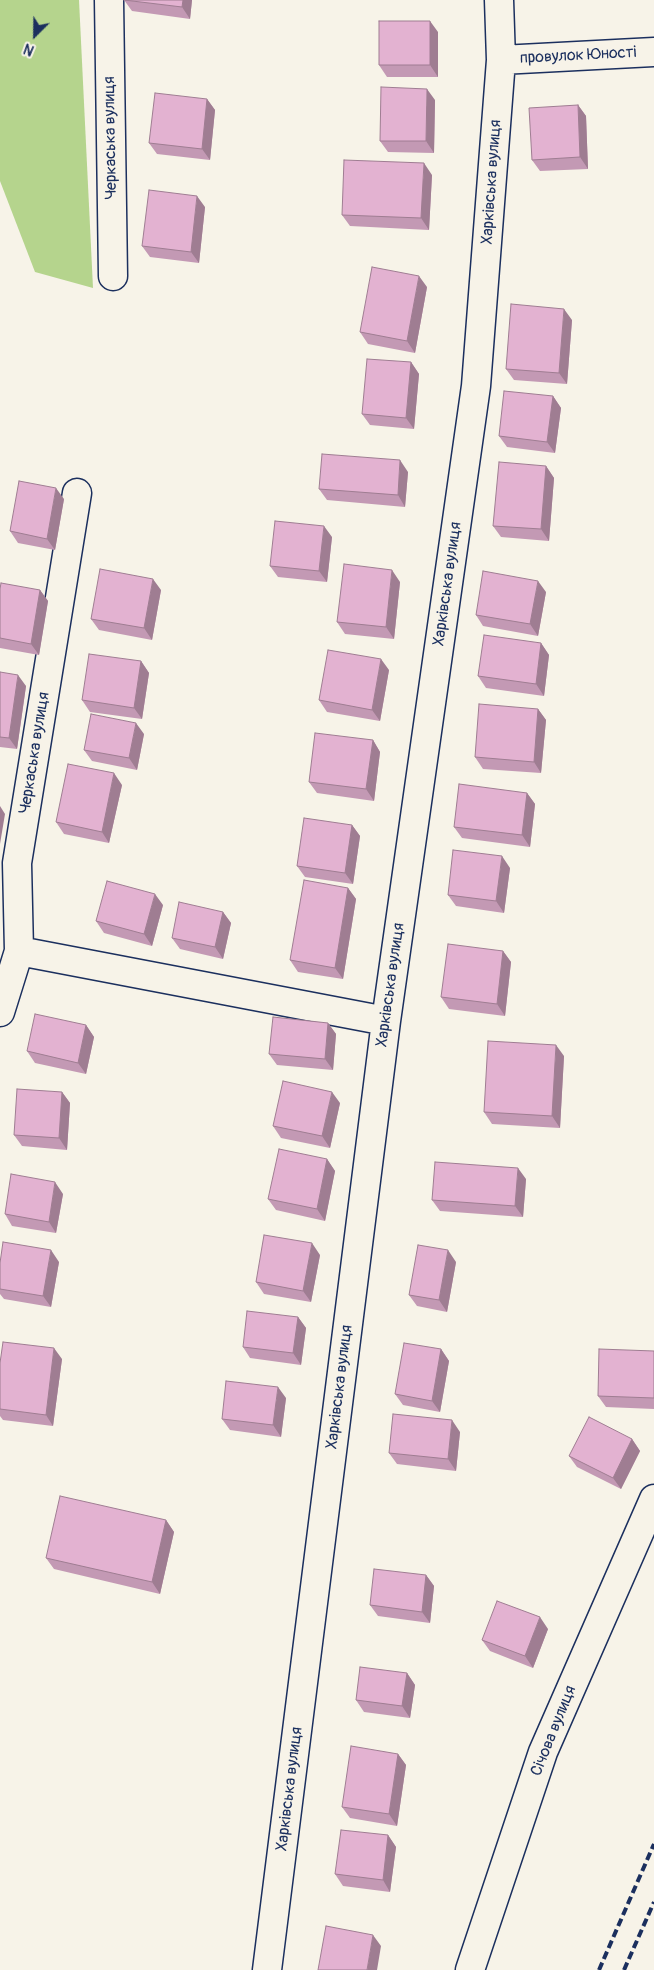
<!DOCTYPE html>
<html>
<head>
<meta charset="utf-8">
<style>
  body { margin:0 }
  #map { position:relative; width:654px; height:1970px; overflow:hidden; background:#f7f3e8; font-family:Pangolin,sans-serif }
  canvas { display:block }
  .north { position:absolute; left:10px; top:10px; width:50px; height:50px; -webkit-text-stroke:4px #f7f3e8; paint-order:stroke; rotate:203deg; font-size:14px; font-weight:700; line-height:20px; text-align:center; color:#1b2f5e }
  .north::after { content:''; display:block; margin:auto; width:18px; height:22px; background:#1b2f5e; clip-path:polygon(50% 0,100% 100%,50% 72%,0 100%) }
</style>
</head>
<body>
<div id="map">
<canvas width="654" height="1970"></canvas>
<div class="north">N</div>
</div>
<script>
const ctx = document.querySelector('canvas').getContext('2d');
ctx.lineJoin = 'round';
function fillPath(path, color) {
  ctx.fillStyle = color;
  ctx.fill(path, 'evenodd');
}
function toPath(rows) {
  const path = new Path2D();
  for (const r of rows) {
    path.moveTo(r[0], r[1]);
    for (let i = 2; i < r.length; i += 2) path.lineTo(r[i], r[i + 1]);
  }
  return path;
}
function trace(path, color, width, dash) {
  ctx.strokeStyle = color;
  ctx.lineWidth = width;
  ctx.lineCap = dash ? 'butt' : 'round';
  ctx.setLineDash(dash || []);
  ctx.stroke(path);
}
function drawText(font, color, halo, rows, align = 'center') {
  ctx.font = font + ' Pangolin,sans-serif';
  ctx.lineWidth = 5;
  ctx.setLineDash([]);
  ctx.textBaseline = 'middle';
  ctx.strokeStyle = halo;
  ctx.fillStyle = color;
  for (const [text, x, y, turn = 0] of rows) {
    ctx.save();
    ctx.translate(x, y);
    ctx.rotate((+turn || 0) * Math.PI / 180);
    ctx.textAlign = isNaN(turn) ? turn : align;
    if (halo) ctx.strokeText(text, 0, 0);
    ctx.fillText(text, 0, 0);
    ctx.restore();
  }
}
fillPath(toPath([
  [0,0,79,0,93,288,35,272,0,181]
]), '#b5d48d');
const minor = toPath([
  [109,0,113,276],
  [501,60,654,52],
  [19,951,386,1021],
  [0,1012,19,951,17,863,77,493],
  [267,1970,386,1021,476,386,501,60,499,0],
  [470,1970,543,1752,654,1499]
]);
trace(minor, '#1b2f5e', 31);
trace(minor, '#f7f3e8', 28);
trace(toPath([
  [599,1970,654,1844],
  [624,1970,654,1902]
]), '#1b2f5e', 4, [8, 4]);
fillPath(toPath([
  [124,0,192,0,190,19,132,11],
  [438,32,438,77,387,77,379,65],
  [207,99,215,110,210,160,157,154,149,143],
  [435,100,434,153,388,152,380,141],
  [578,105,586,116,588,169,540,171,532,160],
  [432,175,429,230,350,226,342,215],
  [205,207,199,263,150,257,142,246],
  [427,287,415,353,368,344,360,332],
  [572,320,567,384,514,380,506,369],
  [411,362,419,374,414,429,370,425,362,414],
  [553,396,561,408,555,453,507,447,499,436],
  [546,466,554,478,549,541,501,537,493,526],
  [408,472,405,507,327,500,319,489],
  [64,499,55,550,18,543,10,531],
  [332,537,327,582,278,577,270,566],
  [400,582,394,639,345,634,337,622],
  [0,589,40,590,48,601,39,655,0,648],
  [161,590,152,640,99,630,91,619],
  [546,592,538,636,483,626,476,615],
  [541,643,549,655,544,696,486,688,478,676],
  [141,661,149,673,142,719,90,712,82,700],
  [389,670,380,721,327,712,319,700],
  [0,672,26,686,17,749,0,747],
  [538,709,546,720,541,773,483,769,475,757],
  [144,734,137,770,92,761,84,750],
  [373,740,380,752,374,801,317,793,309,782],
  [122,785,109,843,64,834,56,822],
  [527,793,535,804,530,847,462,838,454,827],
  [352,825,360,836,353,884,305,877,297,866],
  [510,868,504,913,456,906,448,895],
  [348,888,356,899,343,979,298,972,290,960],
  [163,905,152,946,104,933,96,921],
  [223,912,231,923,223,959,180,949,172,938],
  [503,951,511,962,505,1016,449,1009,441,997],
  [328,1023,336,1034,333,1070,277,1065,269,1054],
  [86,1025,94,1037,86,1074,35,1063,27,1051],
  [564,1056,560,1128,492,1124,484,1112],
  [62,1092,70,1103,67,1150,22,1146,14,1135],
  [340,1103,330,1148,281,1138,273,1126],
  [327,1159,335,1171,325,1221,276,1210,268,1199],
  [526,1179,523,1217,440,1211,432,1200],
  [63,1194,56,1233,12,1226,5,1214],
  [320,1255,311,1302,264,1294,256,1282],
  [59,1262,51,1307,4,1299,0,1294,0,1263],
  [456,1262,447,1312,417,1306,409,1295],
  [298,1317,306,1328,301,1365,250,1358,243,1347],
  [441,1349,449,1361,440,1412,403,1405,395,1394],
  [654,1351,654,1409,606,1407,598,1396],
  [62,1359,53,1426,3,1420,0,1416,0,1363],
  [286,1398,281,1437,230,1430,222,1419],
  [460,1432,456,1471,397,1464,389,1453],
  [632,1439,640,1451,621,1489,577,1467,569,1456],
  [166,1520,174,1532,160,1594,54,1569,46,1558],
  [426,1575,434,1586,430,1623,378,1616,370,1605],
  [548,1629,533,1668,490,1651,482,1640],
  [407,1673,415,1685,410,1718,364,1712,356,1700],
  [398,1754,406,1765,397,1826,350,1818,342,1807],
  [388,1835,396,1847,390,1892,343,1886,335,1874]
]), '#c399b4');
fillPath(toPath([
  [183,0,192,0,190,19,182,7],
  [430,21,438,32,438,77,430,65],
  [427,89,435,100,434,153,426,141],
  [207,99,215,110,210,160,202,149],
  [578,105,586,116,588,169,580,157],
  [424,163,432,175,429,230,421,218],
  [197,196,205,207,199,263,191,252],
  [419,276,427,287,415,353,407,341],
  [564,309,572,320,567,384,559,373],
  [411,362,419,374,414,429,406,418],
  [553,396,561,408,555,453,547,442],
  [400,460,408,472,405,507,398,495],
  [546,466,554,478,549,541,541,529],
  [56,488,64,499,55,550,47,539],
  [324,526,332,537,327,582,319,571],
  [392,570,400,582,394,639,386,627],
  [153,579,161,590,152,640,144,628],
  [538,581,546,592,538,636,530,624],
  [40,590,48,601,39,655,31,644],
  [541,643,549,655,544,696,536,684],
  [381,659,389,670,380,721,372,710],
  [141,661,149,673,142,719,134,708],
  [18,675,26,686,17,749,9,738],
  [538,709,546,720,541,773,534,762],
  [136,723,144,734,137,770,129,758],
  [373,740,380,752,374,801,366,789],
  [114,773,122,785,109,843,102,832],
  [527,793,535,804,530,847,522,835],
  [0,806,5,814,0,844],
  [352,825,360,836,353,884,345,873],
  [502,856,510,868,504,913,496,901],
  [348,888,356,899,343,979,335,968],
  [155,894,163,905,152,946,144,934],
  [223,912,231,923,223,959,215,947],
  [503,951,511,962,505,1016,497,1004],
  [328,1023,336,1034,333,1070,325,1059],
  [86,1025,94,1037,86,1074,78,1063],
  [556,1045,564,1056,560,1128,552,1116],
  [62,1092,70,1103,67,1150,59,1138],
  [332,1092,340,1103,330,1148,322,1136],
  [327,1159,335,1171,325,1221,317,1209],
  [518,1168,526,1179,523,1217,515,1206],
  [55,1182,63,1194,56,1233,49,1222],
  [312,1243,320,1255,311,1302,303,1291],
  [51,1250,59,1262,51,1307,43,1296],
  [448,1250,456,1262,447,1312,439,1300],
  [298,1317,306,1328,301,1365,293,1353],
  [54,1348,62,1359,53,1426,46,1415],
  [441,1349,449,1361,440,1412,432,1401],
  [278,1387,286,1398,281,1437,273,1425],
  [452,1420,460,1432,456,1471,448,1459],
  [632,1439,640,1451,621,1489,613,1478],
  [166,1520,174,1532,160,1594,152,1582],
  [426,1575,434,1586,430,1623,422,1612],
  [540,1617,548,1629,533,1668,525,1656],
  [407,1673,415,1685,410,1718,402,1706],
  [398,1754,406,1765,397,1826,389,1814],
  [388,1835,396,1847,390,1892,383,1880],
  [373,1935,381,1946,377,1970,367,1970]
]), '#9f7d92');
const building = toPath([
  [124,0,183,0,182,7,124,0],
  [379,21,430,21,430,65,379,65,379,21],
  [381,87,427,89,426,141,380,141,381,87],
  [155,93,207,99,202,149,149,143,155,93],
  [578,105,580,157,532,160,529,108,578,105],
  [344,160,424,163,421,218,342,215,344,160],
  [149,190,197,196,191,252,142,246,149,190],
  [372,267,419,276,407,341,360,332,372,267],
  [511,304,564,309,559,373,506,369,511,304],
  [367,359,411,362,406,418,362,414,367,359],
  [504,391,553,396,547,442,499,436,504,391],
  [322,454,400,460,398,495,319,489,322,454],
  [499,462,546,466,541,529,493,526,499,462],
  [19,481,56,488,47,539,10,531,19,481],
  [275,521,324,526,319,571,270,566,275,521],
  [344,564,392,570,386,627,337,622,344,564],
  [100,569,153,579,144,628,91,619,100,569],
  [483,571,538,581,530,624,476,615,483,571],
  [1,583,40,590,31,644,0,638,0,589,1,583],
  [484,635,541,643,536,684,478,676,484,635],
  [328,650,381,659,372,710,319,700,328,650],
  [89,654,141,661,134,708,82,700,89,654],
  [0,672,18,675,9,738,0,737,0,672],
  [479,704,538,709,534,762,475,757,479,704],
  [91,714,136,723,129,758,84,750,91,714],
  [315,733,373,740,366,789,309,782,315,733],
  [68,764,114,773,102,832,56,822,68,764],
  [459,784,527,793,522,835,454,827,459,784],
  [304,818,352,825,345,873,297,866,304,818],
  [453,850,502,856,496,901,448,895,453,850],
  [304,880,348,888,335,968,290,960,304,880],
  [107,881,155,894,144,934,96,921,107,881],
  [179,902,223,912,215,947,172,938,179,902],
  [448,944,503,951,497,1004,441,997,448,944],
  [35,1014,86,1025,78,1063,27,1051,35,1014],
  [273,1017,328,1023,325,1059,269,1054,273,1017],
  [488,1041,556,1045,552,1116,484,1112,488,1041],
  [283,1081,332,1092,322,1136,273,1126,283,1081],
  [17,1089,62,1092,59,1138,14,1135,17,1089],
  [279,1149,327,1159,317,1209,268,1199,279,1149],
  [435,1162,518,1168,515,1206,432,1200,435,1162],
  [11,1174,55,1182,49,1222,5,1214,11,1174],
  [264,1235,312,1243,303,1291,256,1282,264,1235],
  [3,1242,51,1250,43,1296,0,1289,0,1263,3,1242],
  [418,1245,448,1250,439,1300,409,1295,418,1245],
  [247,1311,298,1317,293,1353,243,1347,247,1311],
  [3,1342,54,1348,46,1415,0,1409,0,1363,3,1342],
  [404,1343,441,1349,432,1401,395,1394,404,1343],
  [599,1349,654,1351,654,1398,598,1396,599,1349],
  [226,1381,278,1387,273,1425,222,1419,226,1381],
  [393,1414,452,1420,448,1459,389,1453,393,1414],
  [589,1417,632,1439,613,1478,569,1456,589,1417],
  [60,1496,166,1520,152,1582,46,1558,60,1496],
  [374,1569,426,1575,422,1612,370,1605,374,1569],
  [497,1601,540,1617,525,1656,482,1640,497,1601],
  [360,1667,407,1673,402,1706,356,1700,360,1667],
  [351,1746,398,1754,389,1814,342,1807,351,1746],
  [341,1830,388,1835,383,1880,335,1874,341,1830],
  [326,1926,373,1935,367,1970,318,1970,326,1926]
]);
fillPath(building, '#e3b2d1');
trace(building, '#9f7d92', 1);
drawText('16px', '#1b2f5e', '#f7f3e8', [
  ["провулок Юності",578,56,-3],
  ["Черкаська вулиця",111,138,-91],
  ["Харківська вулиця",492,182,-86],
  ["Харківська вулиця",448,584,-82],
  ["Черкаська вулиця",35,753,-81],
  ["Харківська вулиця",391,985,-82],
  ["Харківська вулиця",340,1387,-83],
  ["Січова вулиця",554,1731,-68],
  ["Харківська вулиця",290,1789,-83]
]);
</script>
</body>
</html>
